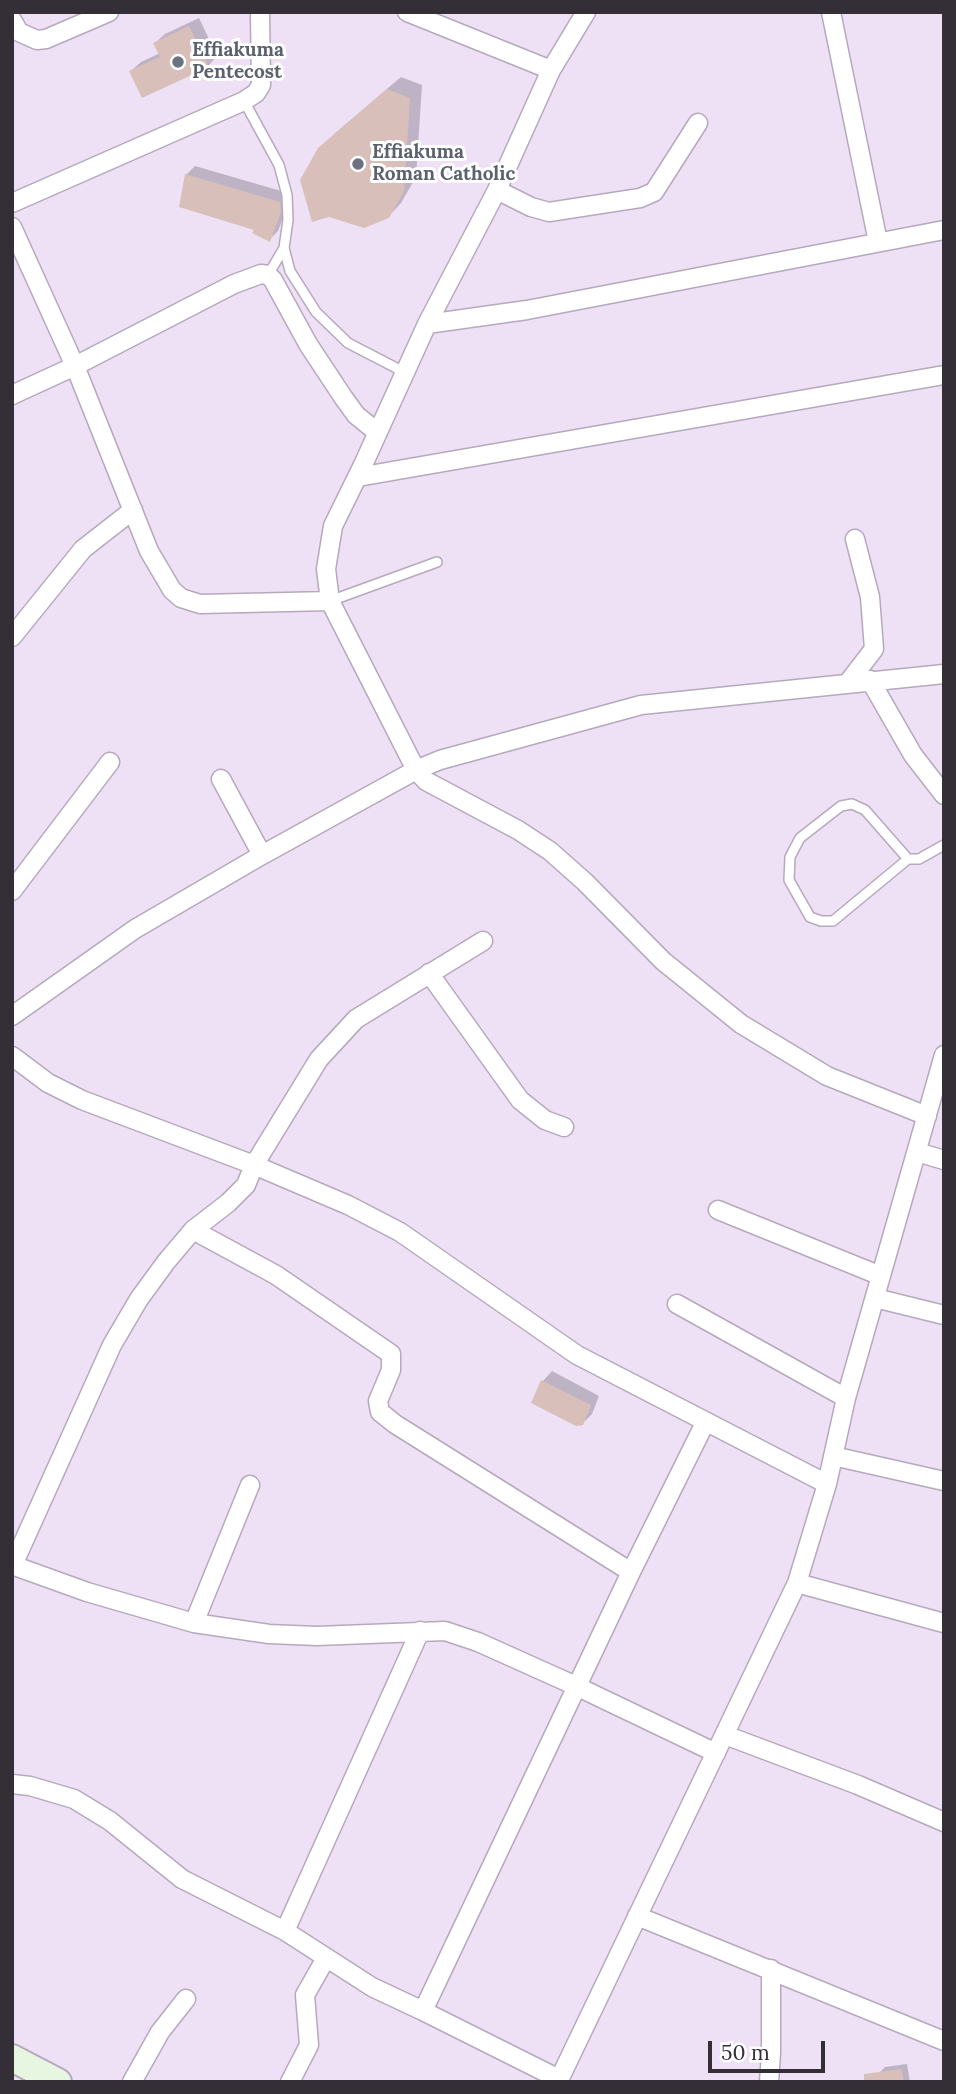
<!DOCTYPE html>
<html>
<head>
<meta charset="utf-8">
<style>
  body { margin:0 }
  #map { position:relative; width:956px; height:2094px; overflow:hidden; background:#eee0f5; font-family:Lora,serif }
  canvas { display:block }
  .frame { position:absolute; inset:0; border:14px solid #342f37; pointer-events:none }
  .scale { position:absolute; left:708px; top:2041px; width:117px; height:32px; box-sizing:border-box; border:4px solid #342f37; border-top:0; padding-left:9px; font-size:21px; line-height:24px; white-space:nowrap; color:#342f37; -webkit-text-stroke:5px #fff; paint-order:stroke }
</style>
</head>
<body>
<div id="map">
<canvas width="956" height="2094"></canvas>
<div class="frame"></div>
<div class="scale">50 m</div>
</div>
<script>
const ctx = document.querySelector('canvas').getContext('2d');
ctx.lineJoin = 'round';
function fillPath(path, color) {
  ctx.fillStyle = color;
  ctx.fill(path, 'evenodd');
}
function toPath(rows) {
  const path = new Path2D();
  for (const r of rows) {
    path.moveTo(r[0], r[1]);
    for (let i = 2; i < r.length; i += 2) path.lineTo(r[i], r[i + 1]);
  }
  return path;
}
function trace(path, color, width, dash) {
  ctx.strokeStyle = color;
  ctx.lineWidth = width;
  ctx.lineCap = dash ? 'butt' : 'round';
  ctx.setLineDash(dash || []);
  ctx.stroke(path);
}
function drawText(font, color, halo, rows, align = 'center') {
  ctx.font = font + ' Lora,serif';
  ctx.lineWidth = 6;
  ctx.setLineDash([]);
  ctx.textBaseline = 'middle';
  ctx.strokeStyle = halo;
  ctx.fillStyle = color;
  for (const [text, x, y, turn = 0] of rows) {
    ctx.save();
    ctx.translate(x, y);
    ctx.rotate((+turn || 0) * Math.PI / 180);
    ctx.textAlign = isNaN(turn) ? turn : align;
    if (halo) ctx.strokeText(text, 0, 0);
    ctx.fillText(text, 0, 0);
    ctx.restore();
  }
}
fillPath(toPath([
  [199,18,217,56,208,66,131,71,141,62,160,53,155,43,165,34],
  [401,77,422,85,416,177,401,203,388,217,333,135],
  [195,166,288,193,289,202,278,231,269,240,186,175],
  [552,1371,599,1396,592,1414,583,1423,534,1402,543,1381],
  [907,2064,910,2082,880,2082,879,2073,885,2067]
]), '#0003');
fillPath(toPath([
  [189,26,209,67,142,98,129,71,160,57,153,43],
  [387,89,410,98,404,191,389,218,364,228,329,217,312,222,300,180,318,148],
  [185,174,280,202,281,212,270,242,252,233,254,230,179,207],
  [541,1380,591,1405,583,1425,576,1426,531,1403],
  [901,2069,904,2082,864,2082,864,2074]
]), '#d9bfb9');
const lane = toPath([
  [244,101,279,165,287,195,288,220,284,248,290,271,316,312,348,343,404,372],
  [268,275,284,248],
  [330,601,437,562],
  [908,859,865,810,852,804,841,806,800,838,790,857,789,880,810,917,821,921,833,921,908,859,919,859,944,845]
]);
const street = toPath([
  [407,12,551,70],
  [586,12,551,70,497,190,427,324,363,465,333,526,326,569,330,601,416,770,426,781,518,830,550,851,585,882,663,961,741,1024,827,1076,927,1116],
  [831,12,878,242],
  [12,20,19,32,37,40,46,39,109,12],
  [497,190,531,207,549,212,640,198,654,192,698,123],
  [12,203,244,101,256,93,261,85,260,12],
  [12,227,75,366,149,551,172,590,181,598,200,604,330,601],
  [427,324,527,310,944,230],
  [12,395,75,366,234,284,261,274,268,275,273,280,308,344,343,397,356,415,377,432],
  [358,477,944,375],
  [12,637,83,549,133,510],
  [870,680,913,755,944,795],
  [847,684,874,649,870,597,855,539],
  [221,779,262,855],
  [12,891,110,762],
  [429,973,520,1100,545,1120,564,1127],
  [12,1016,135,929,262,855,416,770,440,760,641,705,944,674],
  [12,1056,48,1083,82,1100,254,1165,348,1205,400,1232,577,1355,827,1484],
  [917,1152,944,1160],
  [718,1210,881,1276],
  [193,1230,276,1275,391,1354,391,1370,378,1401,380,1412,395,1424,631,1572],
  [875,1298,944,1315],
  [677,1304,846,1398],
  [833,1456,944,1481],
  [12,1565,87,1592,194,1623,269,1634,317,1636,445,1631,478,1642,576,1686,716,1753],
  [13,1565,112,1345,139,1299,166,1262,193,1230,228,1203,246,1185,254,1165,319,1059,356,1019,483,941],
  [797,1583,944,1623],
  [194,1623,250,1485],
  [725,1735,858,1785,944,1822],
  [12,1784,30,1786,74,1799,110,1821,182,1879,285,1931,372,1987,423,2011],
  [637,1916,944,2041],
  [285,1931,420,1631],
  [559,2079,423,2011,631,1572,705,1423],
  [132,2082,160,2032,186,1999],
  [290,2082,309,2045,305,1995,326,1958],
  [558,2082,797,1583,827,1484,846,1398,944,1055],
  [769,2082,771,2053,771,1969]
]);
const secondary = toPath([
  [12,2058,58,2082]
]);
trace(lane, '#b6a9bd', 12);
trace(street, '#b6a9bd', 21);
trace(secondary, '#b6a9bd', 30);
trace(lane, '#fff', 9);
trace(street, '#fff', 18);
trace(secondary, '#e6f6e1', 26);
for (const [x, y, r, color] of [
  [178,62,7,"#6b7280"],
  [358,164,7,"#6b7280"]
]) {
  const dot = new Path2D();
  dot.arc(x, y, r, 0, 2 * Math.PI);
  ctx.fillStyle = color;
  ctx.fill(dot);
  trace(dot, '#fff', 2.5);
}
drawText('bold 19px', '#5b616d', '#fff', [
  ["Effiakuma",192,51],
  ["Pentecost",192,73],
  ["Effiakuma",372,153],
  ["Roman Catholic",372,175]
], 'left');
</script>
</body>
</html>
